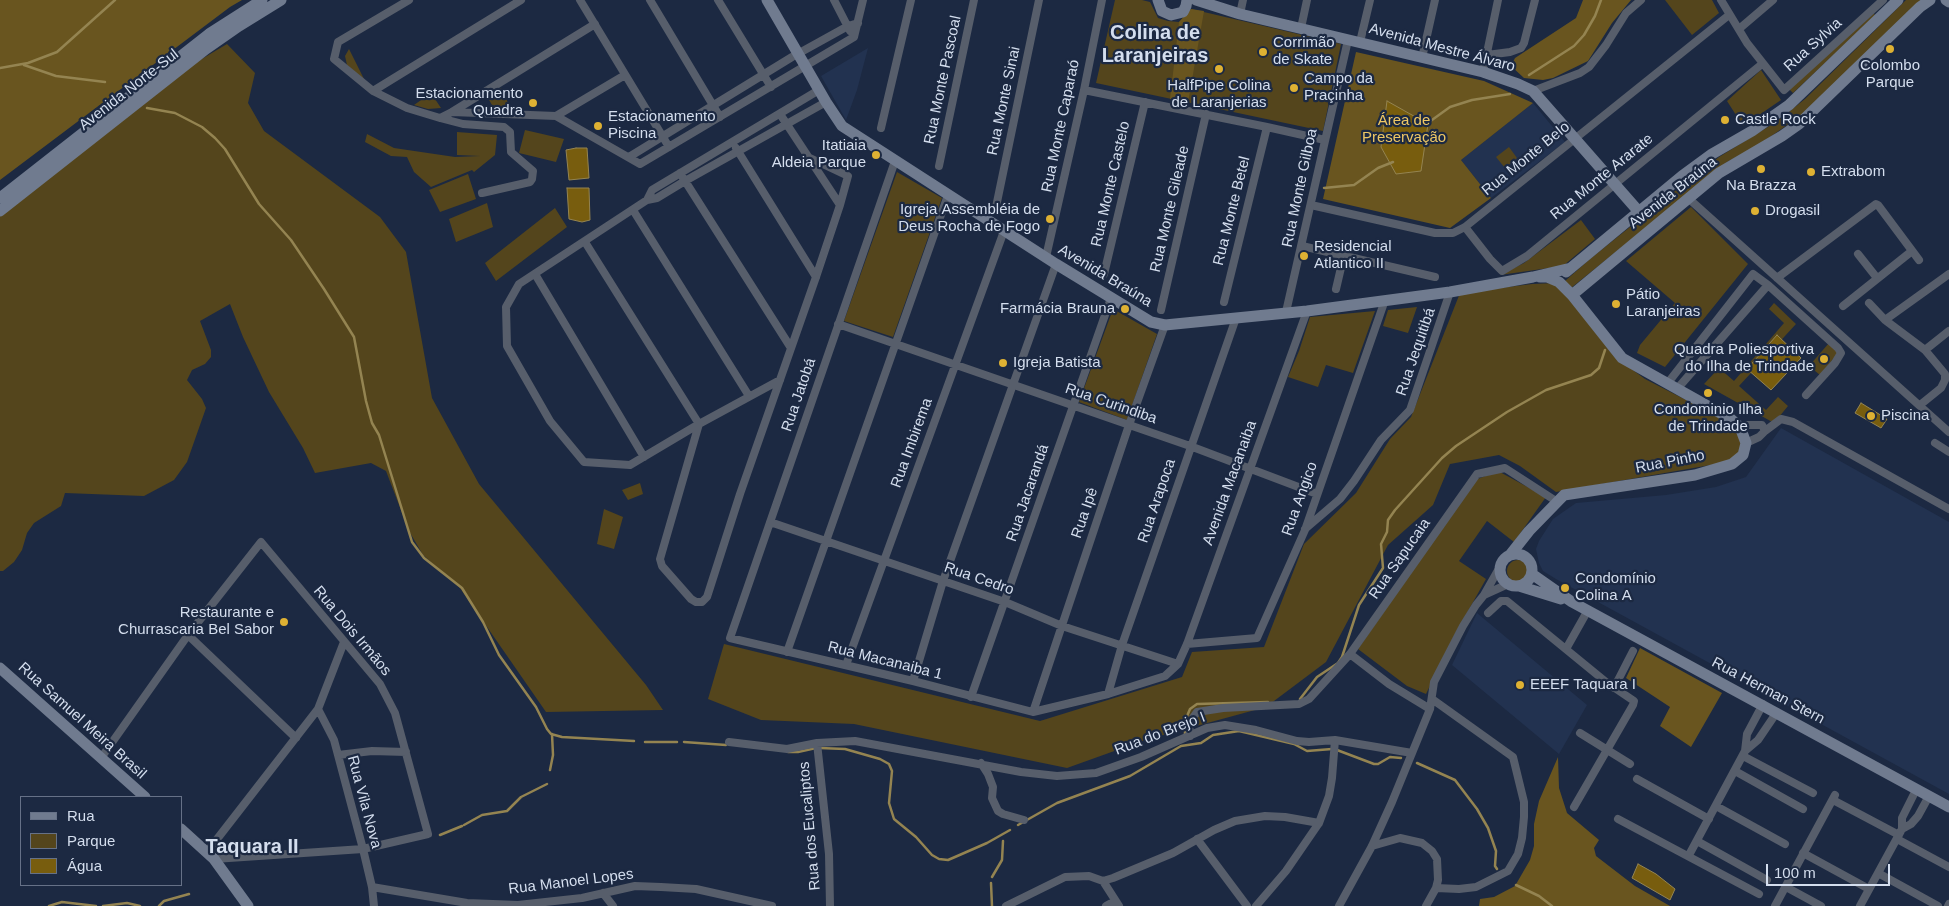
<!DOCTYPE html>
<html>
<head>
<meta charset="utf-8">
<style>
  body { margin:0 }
  #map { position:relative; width:1949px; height:906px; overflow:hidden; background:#1c2942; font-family:Helvetica,sans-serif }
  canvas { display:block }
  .legend { position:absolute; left:20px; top:796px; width:162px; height:90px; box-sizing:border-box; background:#1c2942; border:1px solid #667187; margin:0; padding:6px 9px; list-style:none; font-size:15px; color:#d4deee }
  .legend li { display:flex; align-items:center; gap:10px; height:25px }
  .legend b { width:25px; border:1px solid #667187 }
  .scale { position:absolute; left:1766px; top:864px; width:124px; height:22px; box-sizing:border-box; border:2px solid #d4deee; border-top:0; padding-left:6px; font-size:15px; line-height:18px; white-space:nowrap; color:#d4deee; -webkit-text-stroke:4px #1c2942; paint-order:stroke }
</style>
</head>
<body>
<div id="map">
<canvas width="1949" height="906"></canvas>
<ul class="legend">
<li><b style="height:6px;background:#707b8f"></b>Rua</li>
<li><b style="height:14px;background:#54451c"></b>Parque</li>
<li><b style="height:14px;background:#785d0e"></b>Água</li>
</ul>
<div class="scale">100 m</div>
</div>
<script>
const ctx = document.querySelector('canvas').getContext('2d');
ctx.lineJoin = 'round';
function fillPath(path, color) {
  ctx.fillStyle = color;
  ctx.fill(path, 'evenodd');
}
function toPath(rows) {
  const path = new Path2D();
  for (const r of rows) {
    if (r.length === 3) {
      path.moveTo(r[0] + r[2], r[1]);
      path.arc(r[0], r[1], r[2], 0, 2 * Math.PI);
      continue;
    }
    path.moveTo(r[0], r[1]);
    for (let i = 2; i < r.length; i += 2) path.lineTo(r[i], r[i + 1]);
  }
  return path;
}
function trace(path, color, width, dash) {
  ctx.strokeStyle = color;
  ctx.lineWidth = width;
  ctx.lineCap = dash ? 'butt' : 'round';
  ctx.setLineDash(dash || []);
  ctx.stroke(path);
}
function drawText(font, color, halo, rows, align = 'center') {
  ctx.font = font + ' Helvetica,sans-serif';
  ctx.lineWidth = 4.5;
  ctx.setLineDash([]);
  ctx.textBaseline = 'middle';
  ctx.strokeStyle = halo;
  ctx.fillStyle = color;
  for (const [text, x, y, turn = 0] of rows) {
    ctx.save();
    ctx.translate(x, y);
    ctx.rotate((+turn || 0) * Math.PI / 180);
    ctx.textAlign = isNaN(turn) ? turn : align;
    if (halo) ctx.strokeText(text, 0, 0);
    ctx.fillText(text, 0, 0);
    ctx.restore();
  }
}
fillPath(toPath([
  [868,48,857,90,846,120,821,76],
  [1533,103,1565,142,1491,198,1461,160],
  [1781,428,1949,522,1949,794,1556,579,1543,571,1539,563,1536,549,1539,541,1553,519,1576,503,1666,495,1716,487,1746,477],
  [1477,613,1587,705,1559,754,1452,665]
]), '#223250');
fillPath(toPath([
  [1115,0,1142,0,1150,2,1158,18,1168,21,1179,22,1191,9,1341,44,1323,131,1096,83],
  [1665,0,1712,0,1719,13,1692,35],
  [1906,0,1922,0,1803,114,1757,146,1727,162,1571,288,1565,281,1590,259,1695,175,1719,157,1776,122,1805,99],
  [1874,13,1875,16,1793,93,1789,89],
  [227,44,255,73,248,103,264,131,380,217,406,252,432,398,479,484,646,685,663,710,546,712,460,588,423,555,409,531,386,471,371,463,315,473,303,448,269,392,243,337,230,304,200,321,211,350,211,357,205,364,192,370,187,380,202,399,206,408,187,462,174,480,144,496,65,493,61,506,34,523,27,533,22,550,14,562,3,571,0,571,0,216,195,63],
  [349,49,365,81,347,65,345,56],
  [1761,70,1781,100,1743,126,1727,101],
  [501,88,511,109,493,107,488,98],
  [431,93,441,108,428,109,414,105],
  [525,130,564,139,556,162,519,153],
  [457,132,497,135,495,155,474,172,472,170,431,187,414,172,407,157,391,156,365,142,367,134,394,148,455,157,480,156,457,155],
  [1509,147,1517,158,1505,168,1496,157],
  [897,172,942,198,893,337,844,321],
  [468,174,476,199,440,212,429,190],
  [487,203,493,227,456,242,449,219],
  [1691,207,1748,264,1665,367,1637,353,1640,345,1675,303,1626,261],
  [555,208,567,227,496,281,485,263],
  [1581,220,1595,239,1563,266,1500,275,1524,263],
  [1556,283,1618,359,1645,379,1731,423,1739,431,1743,446,1735,458,1722,463,1556,492,1520,466,1499,455,1450,464,1433,505,1388,545,1326,662,1266,707,1145,740,1067,768,854,724,761,720,708,699,724,644,1040,721,1182,677,1192,652,1264,647,1304,544,1356,493,1390,439,1411,417,1460,293,1532,284],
  [1774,303,1796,324,1739,386,1766,410,1778,397,1788,406,1774,423,1704,384,1719,368,1734,381,1784,323,1769,309],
  [1417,307,1408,333,1383,326,1388,310],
  [1113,309,1157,334,1127,420,1079,402],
  [1375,311,1353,373,1326,365,1318,387,1288,377,1299,351,1310,317],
  [1829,343,1839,352,1820,375,1809,366],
  [1498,471,1546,497,1514,542,1487,521,1459,561,1486,579,1454,636,1426,694,1407,686,1358,649,1475,480],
  [640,483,643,494,628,500,622,490],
  [604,509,623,517,614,549,597,544],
  [1518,571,11]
]), '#54451c');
fillPath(toPath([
  [0,0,242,0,230,7,0,180],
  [1583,0,1631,0,1612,23,1588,61,1553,78,1543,80,1524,78,1511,66,1515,58,1576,18],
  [1191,9,1204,11,1188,103,1170,99,1179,22],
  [1356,52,1484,81,1533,103,1461,160,1491,198,1450,228,1323,199],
  [1640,648,1722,693,1691,747,1660,726,1670,707,1626,678],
  [1558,757,1559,788,1567,813,1599,840,1594,848,1596,856,1635,886,1670,906,1479,906,1480,899,1494,897,1515,886,1530,860,1534,846,1534,824,1539,801]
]), '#69551f');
const water = toPath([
  [1387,101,1428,124,1421,171,1396,174,1381,147,1387,101],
  [576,148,587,148,589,178,569,180,566,150,576,148],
  [567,188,589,188,590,220,582,222,569,219,567,188],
  [1777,335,1801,358,1771,390,1747,369,1777,335],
  [1861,403,1887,419,1881,428,1855,413,1861,403],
  [1638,864,1656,874,1675,889,1670,900,1632,878,1638,864]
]);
fillPath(water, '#785d0e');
trace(water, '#948451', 1);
trace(toPath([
  [24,65,56,76,105,82],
  [0,68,28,63,57,52,115,0],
  [1529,75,1574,46,1584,35,1595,16,1601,0],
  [147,108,175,113,202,127,215,138,225,149,259,204,291,240,324,289,354,337,366,401,372,423,379,435,412,542,424,558,462,588,483,622,499,655,536,707,547,729,551,734,562,737,634,741],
  [1425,125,1450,107,1472,100,1510,94],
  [1324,188,1354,185,1378,168,1393,162],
  [1300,699,1317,677,1338,663,1342,657,1359,605,1383,568,1381,544,1387,532,1388,520,1395,510,1442,458,1456,446,1507,412,1546,390,1591,375,1599,368,1605,350],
  [1185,736,1185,721,1190,709,1197,704,1268,702],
  [645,742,677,742],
  [684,742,726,745],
  [820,748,845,749,880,759,889,764,892,771,889,803,894,819,916,837,932,855,939,859,948,860,955,857,987,843,1010,830],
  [1337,750,1374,764,1378,764,1390,757,1401,758],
  [788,752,798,752,816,748],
  [1417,763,1455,780,1477,809,1488,828,1496,851,1495,866,1497,869],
  [550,770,553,755,552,734],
  [464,825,482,815,507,811,521,797,547,784],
  [1018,825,1057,803,1130,776,1181,746,1201,743,1213,735,1239,731,1294,744,1307,751,1332,749],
  [440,835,462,826],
  [992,877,1002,860,1003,841],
  [991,883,992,906],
  [1516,885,1539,896,1552,906],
  [49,906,62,902,96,906],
  [103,906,127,903,140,906],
  [159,906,164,901,189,894]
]), '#948451', 2.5);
trace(toPath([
  [409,0,338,42,334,59,373,91,407,108,440,118,452,112,556,116,640,164,854,37,863,0],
  [580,0,669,147],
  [650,0,720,117],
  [718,0,771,87],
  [834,0,850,31],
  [1721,0,1747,43,1784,90,1883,0],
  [1240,14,1243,0],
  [1301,28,1307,0],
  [1739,29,1773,0],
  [1360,42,1370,0],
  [1487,55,1510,52,1521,48,1524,43,1535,0],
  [1422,58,1435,0],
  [1483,72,1498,0],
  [1084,90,1267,127,1325,140],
  [373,91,521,0],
  [1533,91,1580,73,1589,67,1606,45,1626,13,1641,0],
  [452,112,595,24],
  [780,114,840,205,816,277,740,494,707,597,702,602,696,602,691,599,662,566,660,559,699,424,780,380],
  [556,116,625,75],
  [440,118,463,124,504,127,510,132,511,152,533,171,532,179,530,182,482,193],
  [881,128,911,0],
  [736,148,816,277],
  [629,157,792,57,848,26,858,23],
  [810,158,848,176,840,205],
  [895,161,730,638,913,681,1033,712,1108,694,1165,676,1178,664,1187,644,1307,311],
  [939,166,974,0],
  [680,173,791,348],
  [1688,198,1949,432],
  [647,200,652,190,819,90],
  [1311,205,1435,233,1453,233,1465,227,1729,15],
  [996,207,1039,0],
  [633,210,749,396],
  [1465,227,1490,259,1502,271,1527,256,1762,64],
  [585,242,699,424,630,465,584,462,550,421,507,346,506,307,519,284,647,200,657,198,685,181,826,102],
  [1302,246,1435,277],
  [1858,254,1877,278],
  [1046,257,1084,90,1102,0],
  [535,274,644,457],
  [1104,274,1145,102],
  [1777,278,1876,204,1878,205,1919,260],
  [1336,289,1344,255],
  [1224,302,1267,127],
  [1869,303,1885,320,1925,350,1945,374,1945,380,1941,388,1920,405],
  [1843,306,1912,251],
  [1161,310,1206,114],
  [1286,312,1348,40],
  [1885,320,1949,274],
  [838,324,1190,446,1317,494],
  [1925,350,1949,331],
  [1667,384,1753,274,1768,285,1838,348,1841,353,1835,363,1806,395],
  [1677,389,1768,285],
  [1740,427,1748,425,1762,425,1765,431,1759,437,1746,443],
  [1765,431,1781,419,1793,422,1949,509],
  [1935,443,1949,452],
  [770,522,1005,602,1062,626,1178,664],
  [1305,529,1340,499,1354,481,1381,440,1410,410,1450,292],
  [1486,594,1508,584],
  [1488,613,1501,601,1507,601,1606,682,1634,701,1633,705,1574,807],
  [188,635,296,738],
  [1187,644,1257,638,1305,530,1385,300],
  [1566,649,1588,610],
  [787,652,948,195],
  [1350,654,1389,684,1430,709],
  [846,665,1004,231],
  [913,681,943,581,1056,264],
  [1614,688,1633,651],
  [1108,694,1122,645,1236,318],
  [971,697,1111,298],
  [1432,699,1513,757,1524,802,1524,817,1522,838,1518,854,1508,871,1476,887,1459,889,1436,888],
  [318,709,334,740,363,849,372,887,374,906],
  [1033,712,1129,425,1165,325],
  [1580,733,1630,764],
  [1190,736,1189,723,1197,712,1223,708,1299,704,1309,699,1350,654,1477,474,1505,468,1556,501],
  [729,742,787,749,817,743,855,741,1021,772,1057,776,1096,773,1141,757,1207,728,1225,725,1256,730,1297,741,1309,742,1335,740,1412,753],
  [817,743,829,854,830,906],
  [1745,751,1758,740,1777,712],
  [338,755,372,751,406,752],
  [1743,756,1813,793],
  [101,758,188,635,261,542,380,684,395,713,428,834,363,849,214,859],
  [981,763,988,774,993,787,992,798,998,811,1003,814,1024,820],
  [1735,771,1803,809],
  [1637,779,1709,819],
  [1833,800,1899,835],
  [1716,806,1785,844],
  [1618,819,1759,894],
  [1902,829,1902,818,1916,790],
  [1197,839,1247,906],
  [1897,839,1949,867],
  [1697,841,1767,880],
  [1372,846,1400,838,1422,843,1432,851,1437,859,1438,880,1436,888,1426,906],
  [207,852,318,709,344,642],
  [1803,853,1869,889],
  [1689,855,1745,751,1747,734,1763,704],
  [1878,873,1938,906],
  [1103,881,1119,906],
  [372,887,467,903,518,905,582,898,635,886,661,887,696,889,772,906],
  [1786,887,1821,906],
  [603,893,613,906],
  [1006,906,1065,877,1089,876,1103,881,1113,878,1173,853,1214,830,1235,821,1265,816,1285,817,1319,823],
  [1106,906,1115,901],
  [1256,906,1286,871,1319,823,1329,796,1332,778,1335,740],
  [1339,906,1372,846,1392,802,1430,709,1434,682,1463,626,1476,605,1484,595,1501,565],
  [1775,906,1835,795],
  [1860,906,1902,829,1911,824,1918,816,1929,796],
  [1948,906,1949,904]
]), '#575e6b', 8);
trace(toPath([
  [767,0,826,102,842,126,1056,264,1151,322,1165,325,1307,311,1450,292,1533,277,1571,268],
  [1158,0,1162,11,1171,15,1183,12,1186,6,1187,0],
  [1196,0,1240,14,1483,72,1518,84,1533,91,1640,213],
  [1946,0,1949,2],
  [0,198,209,34,262,0],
  [0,211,206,49,239,26,281,0],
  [1566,272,1682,176,1712,154,1752,131,1789,105,1898,0],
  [1572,295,1719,173,1782,136,1799,124,1920,7,1930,0],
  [1516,570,16],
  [1510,555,1529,531,1564,495,1695,475,1732,464,1743,455,1746,443,1740,427,1731,419,1622,358,1572,295,1559,282,1547,277,1540,277],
  [1532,574,1572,602,1949,807],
  [1519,586,1561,599],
  [0,668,145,797],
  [181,829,214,859,248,906]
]), '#707b8f', 11);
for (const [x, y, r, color] of [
  [1890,49,5,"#deb133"],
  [1263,52,5,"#deb133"],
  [1219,69,5,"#deb133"],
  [1294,88,5,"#deb133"],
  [533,103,5,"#deb133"],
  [1725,120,5,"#deb133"],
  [598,126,5,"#deb133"],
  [876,155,5,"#deb133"],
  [1761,169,5,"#deb133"],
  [1811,172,5,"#deb133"],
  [1755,211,5,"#deb133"],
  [1050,219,5,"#deb133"],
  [1304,256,5,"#deb133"],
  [1616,304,5,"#deb133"],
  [1125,309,5,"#deb133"],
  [1824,359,5,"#deb133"],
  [1003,363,5,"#deb133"],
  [1708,393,5,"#deb133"],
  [1871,416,5,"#deb133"],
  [1565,588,5,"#deb133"],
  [284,622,5,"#deb133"],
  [1520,685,5,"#deb133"]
]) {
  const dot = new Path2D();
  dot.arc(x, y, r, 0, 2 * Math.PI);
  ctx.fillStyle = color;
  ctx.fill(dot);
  trace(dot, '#1c2942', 2);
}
drawText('15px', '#d4deee', '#1c2942', [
  ["Corrimão",1273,43],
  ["de Skate",1273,60],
  ["Colombo",1890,66,"center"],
  ["Parque",1890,83,"center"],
  ["Campo da",1304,79],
  ["Praçinha",1304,96],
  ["HalfPipe Colina",1219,86,"center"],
  ["de Laranjerias",1219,103,"center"],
  ["Estacionamento",523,94,"right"],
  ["Quadra",523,111,"right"],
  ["Estacionamento",608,117],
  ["Piscina",608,134],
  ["Castle Rock",1735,120],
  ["Itatiaia",866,146,"right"],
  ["Aldeia Parque",866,163,"right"],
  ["Extrabom",1821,172],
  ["Na Brazza",1761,186,"center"],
  ["Igreja Assembléia de",1040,210,"right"],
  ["Deus Rocha de Fogo",1040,227,"right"],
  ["Drogasil",1765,211],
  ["Residencial",1314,247],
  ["Atlantico II",1314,264],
  ["Pátio",1626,295],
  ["Laranjeiras",1626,312],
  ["Farmácia Brauna",1115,309,"right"],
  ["Quadra Poliesportiva",1814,350,"right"],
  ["do Ilha de Trindade",1814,367,"right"],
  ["Igreja Batista",1013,363],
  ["Condominio Ilha",1708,410,"center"],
  ["de Trindade",1708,427,"center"],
  ["Piscina",1881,416],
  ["Condomínio",1575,579],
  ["Colina A",1575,596],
  ["Restaurante e",274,613,"right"],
  ["Churrascaria Bel Sabor",274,630,"right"],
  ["EEEF Taquara I",1530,685]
], 'left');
drawText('15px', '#d4deee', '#1c2942', [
  ["Rua Sylvia",1813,45,-42],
  ["Avenida Mestre Álvaro",1442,48,15],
  ["Rua Monte Pascoal",943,80,-78],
  ["Avenida Norte-Sul",129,90,-38],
  ["Rua Monte Sinai",1004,101,-78],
  ["Rua Monte Caparaó",1061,126,-78],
  ["Rua Monte Belo",1526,159,-39],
  ["Rua Monte Ararate",1602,177,-39],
  ["Rua Monte Castelo",1111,184,-77],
  ["Rua Monte Gilboa",1300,188,-78],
  ["Avenida Braúna",1673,193,-38],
  ["Rua Monte Gileade",1170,209,-77],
  ["Rua Monte Betel",1232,211,-76],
  ["Avenida Braúna",1105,276,31],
  ["Rua Jequitibá",1416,352,-71],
  ["Rua Jatobá",799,395,-71],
  ["Rua Curindiba",1111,404,19],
  ["Rua Imbirema",912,443,-70],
  ["Rua Pinho",1670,462,-11],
  ["Avenida Macanaiba",1230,483,-70],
  ["Rua Jacarandá",1028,493,-71],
  ["Rua Angico",1300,499,-70],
  ["Rua Arapoca",1157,501,-71],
  ["Rua Ipê",1085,513,-71],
  ["Rua Sapucaia",1400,559,-55],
  ["Rua Cedro",979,579,19],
  ["Rua Dois Irmãos",352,631,50],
  ["Rua Macanaiba 1",885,661,14],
  ["Rua Herman Stern",1768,691,28],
  ["Rua Samuel Meira Brasil",82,721,42],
  ["Rua do Brejo I",1160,734,-21],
  ["Rua Vila Nova",364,802,75],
  ["Rua dos Eucaliptos",810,826,-95],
  ["Rua Manoel Lopes",571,882,-7]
]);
drawText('15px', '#eec765', '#1c2942', [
  ["Área de",1404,121],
  ["Preservação",1404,138]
]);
drawText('bold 20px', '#d4deee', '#1c2942', [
  ["Colina de",1155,33],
  ["Laranjeiras",1155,56],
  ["Taquara II",252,847]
]);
</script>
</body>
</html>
